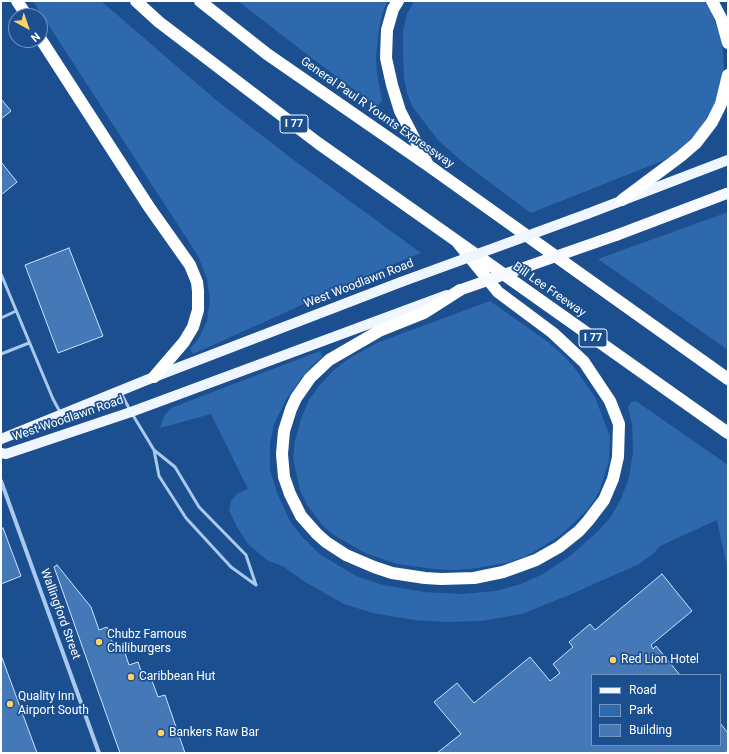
<!DOCTYPE html>
<html>
<head>
<meta charset="utf-8">
<style>
  body { margin:0 }
  #map { position:relative; width:729px; height:754px; overflow:hidden; background:#1b4f8f; font-family:Roboto,sans-serif }
  canvas { display:block }
  .frame { position:absolute; inset:0; border:2px solid #fff; pointer-events:none }
  .legend { position:absolute; left:591px; top:674px; width:130px; height:72px; box-sizing:border-box; background:#1b4f8f; border:1px solid #7695bc; margin:0; padding:5px 7px; list-style:none; font-size:12px; color:#fff }
  .legend li { display:flex; align-items:center; gap:8px; height:20px }
  .legend b { width:20px; border:1px solid #7695bc }
  .north { position:absolute; left:8px; top:8px; width:40px; height:40px; box-sizing:border-box; background:#1b4f8f; border:1px solid #7695bc; border-radius:50%; rotate:140deg; font-size:11px; font-weight:700; line-height:16px; text-align:center; color:#fff }
  .north::after { content:''; display:block; margin:auto; width:14px; height:18px; background:#ffd166; clip-path:polygon(50% 0,100% 100%,50% 72%,0 100%) }
</style>
</head>
<body>
<div id="map">
<canvas width="729" height="754"></canvas>
<div class="frame"></div>
<ul class="legend">
<li><b style="height:5px;background:#f0f6ff"></b>Road</li>
<li><b style="height:11px;background:#2e69ad"></b>Park</li>
<li><b style="height:11px;background:#4478b7"></b>Building</li>
</ul>
<div class="north">N</div>
</div>
<script>
const ctx = document.querySelector('canvas').getContext('2d');
ctx.lineJoin = 'round';
function fillPath(path, color) {
  ctx.fillStyle = color;
  ctx.fill(path, 'evenodd');
}
function toPath(rows) {
  const path = new Path2D();
  for (const r of rows) {
    path.moveTo(r[0], r[1]);
    for (let i = 2; i < r.length; i += 2) path.lineTo(r[i], r[i + 1]);
  }
  return path;
}
function trace(path, color, width, dash) {
  ctx.strokeStyle = color;
  ctx.lineWidth = width;
  ctx.lineCap = dash ? 'butt' : 'round';
  ctx.setLineDash(dash || []);
  ctx.stroke(path);
}
function drawText(font, color, halo, rows, align = 'center') {
  ctx.font = font + ' Roboto,sans-serif';
  ctx.lineWidth = 3.5;
  ctx.setLineDash([]);
  ctx.textBaseline = 'middle';
  ctx.strokeStyle = halo;
  ctx.fillStyle = color;
  for (const [text, x, y, turn = 0] of rows) {
    ctx.save();
    ctx.translate(x, y);
    ctx.rotate((+turn || 0) * Math.PI / 180);
    ctx.textAlign = isNaN(turn) ? turn : align;
    if (halo) ctx.strokeText(text, 0, 0);
    ctx.fillText(text, 0, 0);
    ctx.restore();
  }
}
fillPath(toPath([
  [33,1,101,1,216,100,295,161,421,253,377,271,193,354,190,349,199,338,207,321,210,300,207,279,198,256],
  [238,1,388,1,382,14,378,36,376,57,377,73,382,101,378,105,372,103,309,56],
  [414,1,704,1,711,12,721,38,723,53,724,67,722,84,717,101,700,129,687,143,674,154,662,161,531,213,469,167,450,151,437,139,412,106,407,93,404,77,403,52,403,31,407,14],
  [728,212,728,350,598,259,631,247],
  [490,301,548,342,564,356,574,367,595,397,610,437,609,461,600,489,594,501,586,511,562,534,539,549,524,557,506,563,471,569,454,570,433,569,397,564,365,553,334,535,323,526,307,505,300,490,293,458,295,441,301,419,309,400,319,386,333,371,351,357,366,349,379,342],
  [320,351,322,357,314,364,303,376,287,398,274,424,270,444,270,470,277,493,290,521,304,539,321,555,356,576,383,585,424,592,462,594,496,591,521,584,543,574,570,556,595,534,610,518,621,499,629,477,633,452,632,424,628,407,631,402,636,401,728,465,728,572,717,520,660,546,653,554,639,564,574,593,522,614,482,621,444,622,414,620,373,613,344,604,305,582,284,567,267,560,248,544,237,527,229,510,231,501,237,494,248,489,211,414,160,428,164,416,171,408]
]), '#2e69ad');
const building = toPath([
  [1,99,11,111,1,119,1,99],
  [1,162,17,182,1,195,1,162],
  [69,248,103,336,58,353,25,265,69,248],
  [3,528,21,576,1,584,1,529,3,528],
  [57,565,91,607,99,630,107,627,114,647,122,644,129,665,138,662,144,680,151,678,158,697,165,695,185,753,120,753,54,567,57,565],
  [662,574,692,611,651,645,653,649,656,646,680,675,592,675,592,745,720,745,720,723,728,733,728,751,725,753,437,753,461,734,434,702,457,683,474,703,530,657,550,681,560,673,553,664,573,647,569,642,590,624,595,630,662,574],
  [1,655,37,753,1,753,1,655]
]);
fillPath(building, '#4478b7');
trace(building, '#cfe3fa', 1);
trace(toPath([
  [1,274,53,399,60,412],
  [1,318,16,311],
  [1,354,29,343],
  [121,393,131,412,154,450,175,467,199,507,246,555,256,585],
  [154,450,159,476,186,518,231,567,256,585]
]), '#a9c9ee', 3);
trace(toPath([
  [1,481,99,753]
]), '#a9c9ee', 4);
trace(toPath([
  [587,214,728,160],
  [1,439,154,377,401,282],
  [1,453,6,454,131,412,447,295]
]), '#f0f6ff', 10);
trace(toPath([
  [617,235,728,193]
]), '#f8faff', 11);
trace(toPath([
  [17,1,27,16],
  [136,1,159,22,318,143,728,433],
  [200,1,267,54,429,166,728,379],
  [398,1,393,9,387,30,386,58,392,85,400,111,427,163],
  [712,1,721,18,728,43],
  [40,38,149,207,190,265,197,282,198,291,198,310,193,327,184,342,154,377],
  [622,200,681,156,696,143,712,122,721,104,728,75],
  [458,243,498,292,553,333,584,362,610,401,619,424,618,457,613,479,604,500,588,521,579,531,559,547,536,560,503,572,474,578,441,579,425,578,392,573,374,567,346,555,326,542,317,534,301,516,290,494,284,477,282,454,284,431,291,409,296,398,310,378,329,360,379,331,424,313,460,290]
]), '#fff', 12);
trace(toPath([
  [401,282,587,214]
]), '#f0f6ff', 10);
trace(toPath([
  [460,290,617,235]
]), '#f8faff', 11);
for (const [x, y, r, color] of [
  [99,642,4,"#ffd166"],
  [613,660,4,"#ffd166"],
  [131,677,4,"#ffd166"],
  [10,704,4,"#ffd166"],
  [161,733,4,"#ffd166"]
]) {
  const dot = new Path2D();
  dot.arc(x, y, r, 0, 2 * Math.PI);
  ctx.fillStyle = color;
  ctx.fill(dot);
  trace(dot, '#1b4f8f', 1.5);
}
for (const [x, y, w] of [
  [294,124,28],
  [593,338,28]
]) {
  const box = new Path2D();
  box.roundRect(x - w / 2, y - 9, w, 18, 3);
  ctx.fillStyle = '#1b4f8f';
  ctx.fill(box);
  trace(box, '#fff', 1);
}
drawText('bold 11px', '#fff', null, [
  ["I 77",294,124],
  ["I 77",593,338]
]);
drawText('12px', '#fff', '#1b4f8f', [
  ["General Paul R Younts Expressway",377,113,35],
  ["West Woodlawn Road",359,284,-21],
  ["Bill Lee Freeway",549,290,35],
  ["West Woodlawn Road",68,419,-19],
  ["Wallingford Street",60,614,70]
]);
drawText('12px', '#fff', '#1b4f8f', [
  ["Chubz Famous",107,635],
  ["Chiliburgers",107,649],
  ["Red Lion Hotel",621,660],
  ["Caribbean Hut",139,677],
  ["Quality Inn",18,697],
  ["Airport South",18,711],
  ["Bankers Raw Bar",169,733]
], 'left');
</script>
</body>
</html>
